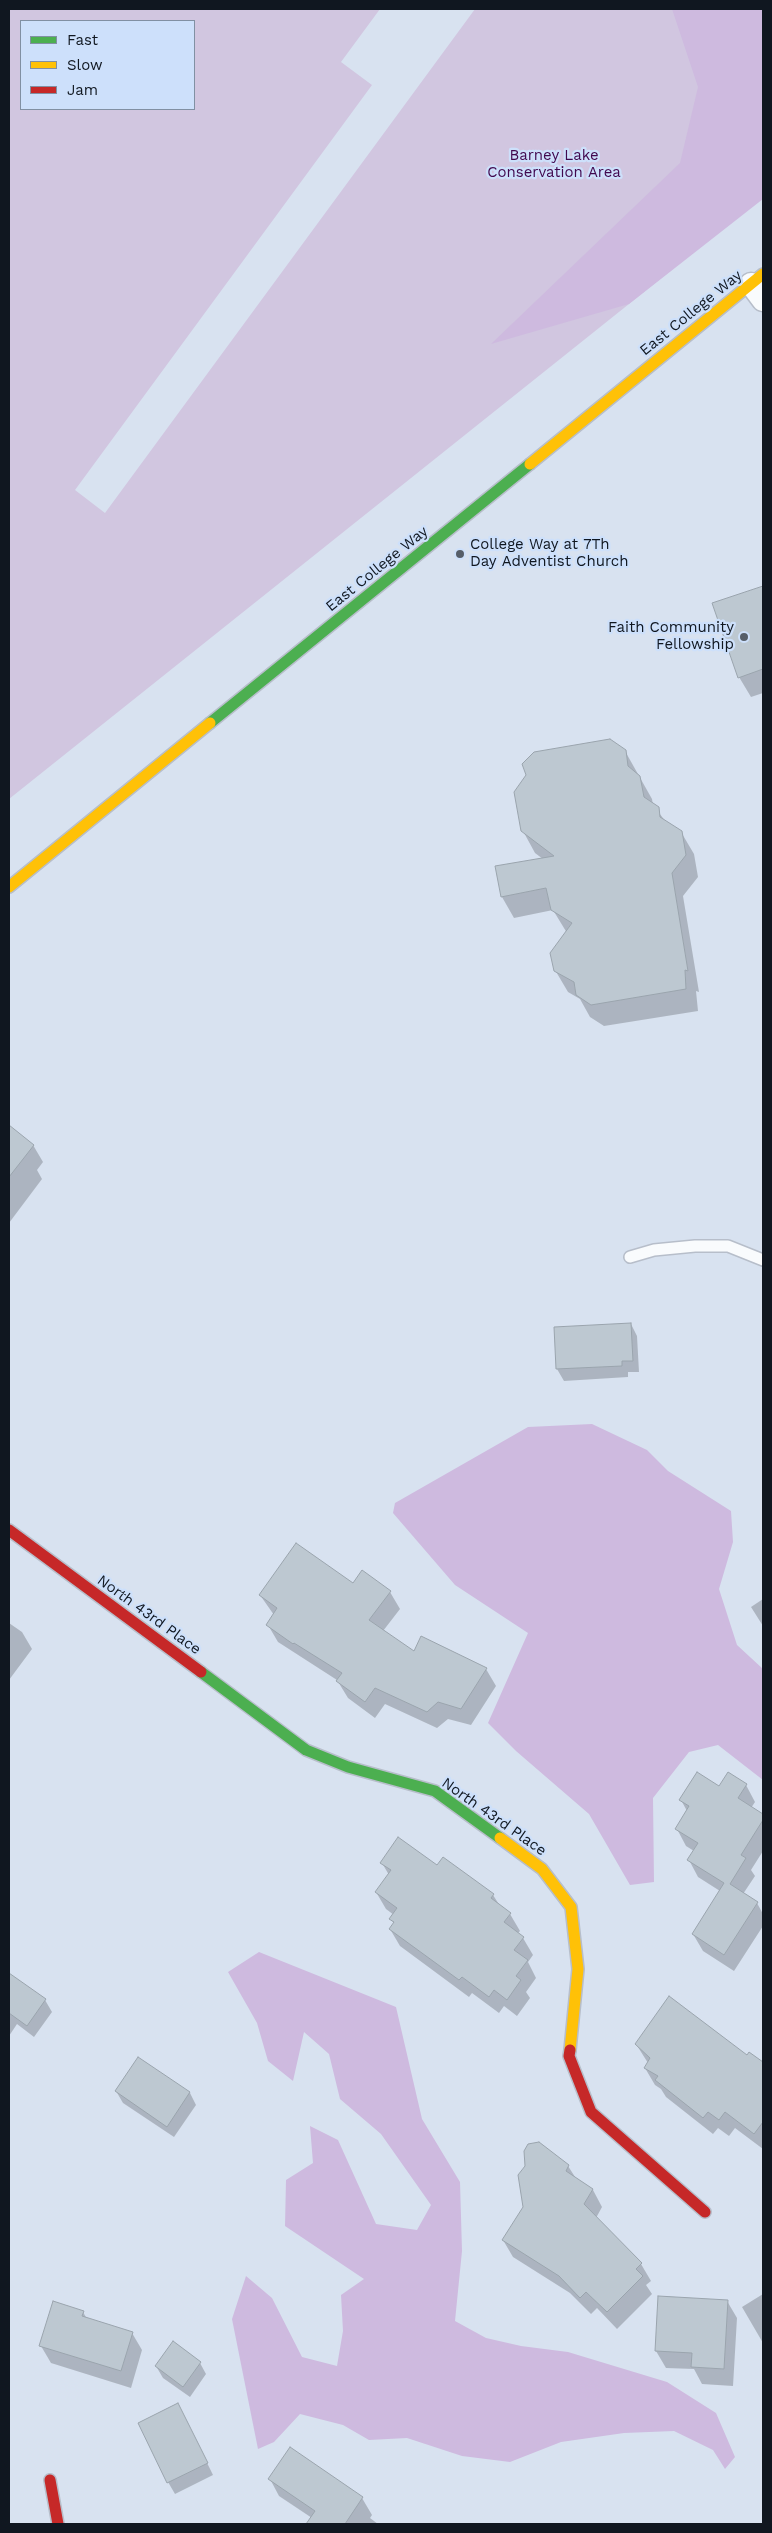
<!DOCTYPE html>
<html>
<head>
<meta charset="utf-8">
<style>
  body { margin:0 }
  #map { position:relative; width:772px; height:2533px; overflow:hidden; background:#d8e2f0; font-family:"Work Sans",sans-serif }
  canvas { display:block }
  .frame { position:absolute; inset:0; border:10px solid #101720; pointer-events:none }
  .legend { position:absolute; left:20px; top:20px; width:175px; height:90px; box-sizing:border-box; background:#cde0fb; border:1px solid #8190a3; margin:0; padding:6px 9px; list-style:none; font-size:15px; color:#101720 }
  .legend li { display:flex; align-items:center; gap:10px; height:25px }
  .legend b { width:25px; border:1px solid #8190a3 }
</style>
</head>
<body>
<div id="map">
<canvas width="772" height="2533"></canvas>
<div class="frame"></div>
<ul class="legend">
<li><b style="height:6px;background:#4caf50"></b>Fast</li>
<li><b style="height:6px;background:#ffc107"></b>Slow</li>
<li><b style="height:6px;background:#c62828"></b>Jam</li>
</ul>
</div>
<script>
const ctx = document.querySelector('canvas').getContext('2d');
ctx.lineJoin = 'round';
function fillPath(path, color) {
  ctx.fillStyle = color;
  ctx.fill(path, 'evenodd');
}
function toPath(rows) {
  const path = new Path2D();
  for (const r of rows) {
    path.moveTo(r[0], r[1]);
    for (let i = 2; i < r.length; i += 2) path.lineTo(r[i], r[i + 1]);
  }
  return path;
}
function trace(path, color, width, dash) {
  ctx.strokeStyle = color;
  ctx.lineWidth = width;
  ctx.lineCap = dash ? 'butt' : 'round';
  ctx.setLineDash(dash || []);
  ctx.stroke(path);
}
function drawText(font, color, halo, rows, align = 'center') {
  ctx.font = font + ' "Work Sans",sans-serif';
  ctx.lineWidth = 4.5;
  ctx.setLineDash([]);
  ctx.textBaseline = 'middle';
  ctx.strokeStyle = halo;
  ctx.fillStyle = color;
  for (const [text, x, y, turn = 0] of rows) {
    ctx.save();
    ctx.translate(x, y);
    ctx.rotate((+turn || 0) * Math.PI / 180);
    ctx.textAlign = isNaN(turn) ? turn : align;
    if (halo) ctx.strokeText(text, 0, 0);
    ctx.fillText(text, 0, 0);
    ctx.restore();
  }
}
fillPath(toPath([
  [9,9,380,9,341,62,372,85,75,490,105,513,475,9,763,9,763,197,9,799],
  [21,21,194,21,194,109,21,109]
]), '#d1c6e0');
fillPath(toPath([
  [672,9,763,9,763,199,629,304,491,344,680,163,698,87],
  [592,1424,647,1450,668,1471,731,1511,733,1542,719,1589,737,1645,763,1669,763,1780,718,1745,689,1752,653,1798,654,1882,630,1885,589,1814,516,1751,488,1723,528,1633,455,1585,393,1513,395,1503,528,1427],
  [259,1952,396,2007,422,2119,460,2182,462,2251,455,2321,486,2338,521,2346,568,2352,667,2382,716,2413,735,2457,725,2469,713,2450,674,2431,624,2433,561,2442,510,2462,462,2456,407,2438,369,2440,343,2425,300,2414,274,2442,258,2449,232,2319,246,2276,272,2298,302,2357,337,2366,343,2331,341,2295,364,2279,285,2226,286,2180,313,2163,310,2126,338,2140,376,2224,417,2230,431,2205,381,2134,340,2099,329,2054,304,2032,293,2081,268,2061,257,2023,228,1972]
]), '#cebadf');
fillPath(toPath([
  [763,587,763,693,751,697,739,677,714,604],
  [625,751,652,799,653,805,666,822,681,832,694,854,698,877,683,896,699,992,696,991,698,1011,604,1026,590,1017,580,999,568,992,555,970,567,933,553,910,514,918,502,897,496,868,543,859,535,853,523,831],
  [9,1127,33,1145,43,1162,37,1170,42,1179,9,1223],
  [631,1324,637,1336,639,1372,628,1372,628,1377,564,1381,557,1369,555,1328],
  [353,1585,390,1592,400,1609,383,1631,415,1653,486,1669,496,1686,471,1725,448,1719,437,1728,385,1704,375,1718,348,1698,337,1680,278,1642,268,1625,274,1615,260,1595],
  [763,1599,763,1626,751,1607],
  [9,1623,22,1632,32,1649,9,1680],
  [746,1785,755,1802,751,1808,763,1816,763,1851,751,1870,755,1876,743,1894,757,1903,763,1914,763,1926,734,1971,703,1951,693,1934,720,1891,698,1877,689,1860,694,1851,686,1846,677,1829,687,1811,681,1800,720,1788],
  [382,1863,438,1867,493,1895,500,1906,510,1914,520,1931,517,1934,523,1938,533,1955,528,1962,536,1978,526,1992,530,1998,517,2016,504,2006,499,2013,472,1993,469,1997,400,1946,390,1929,394,1924,391,1919,394,1915,386,1909,376,1892,389,1875],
  [9,1974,45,2000,52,2012,34,2037,17,2024,9,2036],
  [636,2044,747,2056,750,2053,763,2064,763,2149,735,2128,729,2136,718,2128,713,2134,666,2097,661,2089,655,2085,645,2068,648,2063],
  [138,2059,190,2093,196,2105,174,2137,123,2103,116,2091],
  [539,2144,568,2166,577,2180,593,2190,602,2207,596,2218,641,2264,651,2281,646,2285,652,2294,617,2329,597,2308,591,2314,570,2293,513,2257,503,2240,524,2207],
  [763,2294,763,2343,742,2307],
  [727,2301,737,2318,733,2386,702,2384,694,2369,666,2368,656,2351],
  [83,2312,87,2319,132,2333,142,2350,131,2388,51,2363,41,2346],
  [200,2363,206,2374,190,2397,163,2378,156,2366],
  [184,2416,213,2475,175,2494,168,2482],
  [291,2449,362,2498,372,2515,370,2518,378,2524,312,2524,310,2521,312,2518,279,2496,270,2479]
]), '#0003');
const building = toPath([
  [763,586,763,669,738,678,712,603,763,586],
  [610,739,626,750,628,766,640,776,644,797,659,807,660,817,682,831,686,855,672,873,688,971,685,970,686,989,591,1005,576,995,574,982,554,971,550,953,572,923,551,910,546,888,501,897,495,866,554,856,521,831,514,792,526,775,522,764,534,752,610,739],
  [9,1125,34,1145,9,1177,9,1125],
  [631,1323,633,1361,622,1361,622,1366,556,1369,554,1327,631,1323],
  [296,1543,353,1583,362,1570,391,1591,369,1620,414,1651,421,1636,487,1668,461,1709,438,1702,427,1712,375,1688,365,1702,336,1681,342,1673,294,1643,293,1644,266,1625,277,1608,259,1595,296,1543],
  [697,1772,719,1786,728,1772,747,1784,738,1798,763,1814,763,1820,741,1855,746,1858,730,1884,758,1902,724,1955,692,1934,724,1883,687,1860,698,1843,675,1829,689,1806,679,1800,697,1772],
  [398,1837,437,1865,443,1857,494,1894,491,1898,511,1913,504,1922,524,1937,514,1950,528,1960,516,1976,521,1980,507,2000,494,1990,489,1997,462,1977,459,1980,389,1929,394,1922,389,1919,397,1908,375,1892,391,1870,380,1863,398,1837],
  [9,1973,46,1999,27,2026,9,2013,9,1973],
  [669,1996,747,2055,749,2052,763,2062,763,2122,754,2134,725,2112,719,2120,708,2112,703,2118,655,2080,658,2076,644,2068,650,2058,635,2044,669,1996],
  [138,2057,190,2092,167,2127,115,2091,138,2057],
  [539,2142,569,2165,566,2171,593,2189,584,2204,642,2263,636,2269,643,2276,607,2312,586,2292,580,2298,559,2276,502,2240,523,2207,518,2175,525,2166,524,2151,528,2144,539,2142],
  [658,2296,728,2300,724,2369,691,2367,692,2353,655,2351,658,2296],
  [53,2301,84,2311,82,2316,133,2332,121,2371,39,2346,53,2301],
  [173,2341,201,2362,183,2387,155,2366,173,2341],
  [178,2403,208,2463,167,2483,138,2423,178,2403],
  [290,2447,363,2497,345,2524,306,2524,315,2511,268,2479,290,2447]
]);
fillPath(building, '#bdc8d1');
trace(building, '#9aa4ad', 1);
const lane = toPath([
  [630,1257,654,1250,695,1246,728,1246,763,1260]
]);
const street = toPath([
  [751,284,763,300]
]);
const fast = toPath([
  [210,723,530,464],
  [201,1672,306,1750,348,1767,435,1791,500,1838]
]);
const slow = toPath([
  [530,464,763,274],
  [9,887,210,723],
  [500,1838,542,1869,571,1907,578,1969,570,2050]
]);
const jam = toPath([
  [9,1530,201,1672],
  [570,2050,569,2056,591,2112,705,2212],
  [50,2480,58,2524]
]);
trace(lane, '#b7beca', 14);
trace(street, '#b7beca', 25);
trace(fast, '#b7beca', 14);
trace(slow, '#b7beca', 14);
trace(jam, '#b7beca', 14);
trace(lane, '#f9fbfd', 11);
trace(street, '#f9fbfd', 22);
trace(fast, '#4caf50', 11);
trace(slow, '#ffc107', 11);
trace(jam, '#c62828', 11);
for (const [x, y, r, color] of [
  [460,554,5,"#565e69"],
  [744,637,5,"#565e69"]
]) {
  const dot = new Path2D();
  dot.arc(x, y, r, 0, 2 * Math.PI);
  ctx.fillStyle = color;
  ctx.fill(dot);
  trace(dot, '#cde0fb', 2);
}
drawText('15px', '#41084e', '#cde0fb', [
  ["Barney Lake",554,156],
  ["Conservation Area",554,173]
]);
drawText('15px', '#101720', '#cde0fb', [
  ["East College Way",691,313,-39],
  ["East College Way",377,569,-39],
  ["North 43rd Place",149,1615,36],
  ["North 43rd Place",494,1817,35]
]);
drawText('15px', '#101720', '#cde0fb', [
  ["College Way at 7Th",470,545],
  ["Day Adventist Church",470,562],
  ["Faith Community",734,628,"right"],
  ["Fellowship",734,645,"right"]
], 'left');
</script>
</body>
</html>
